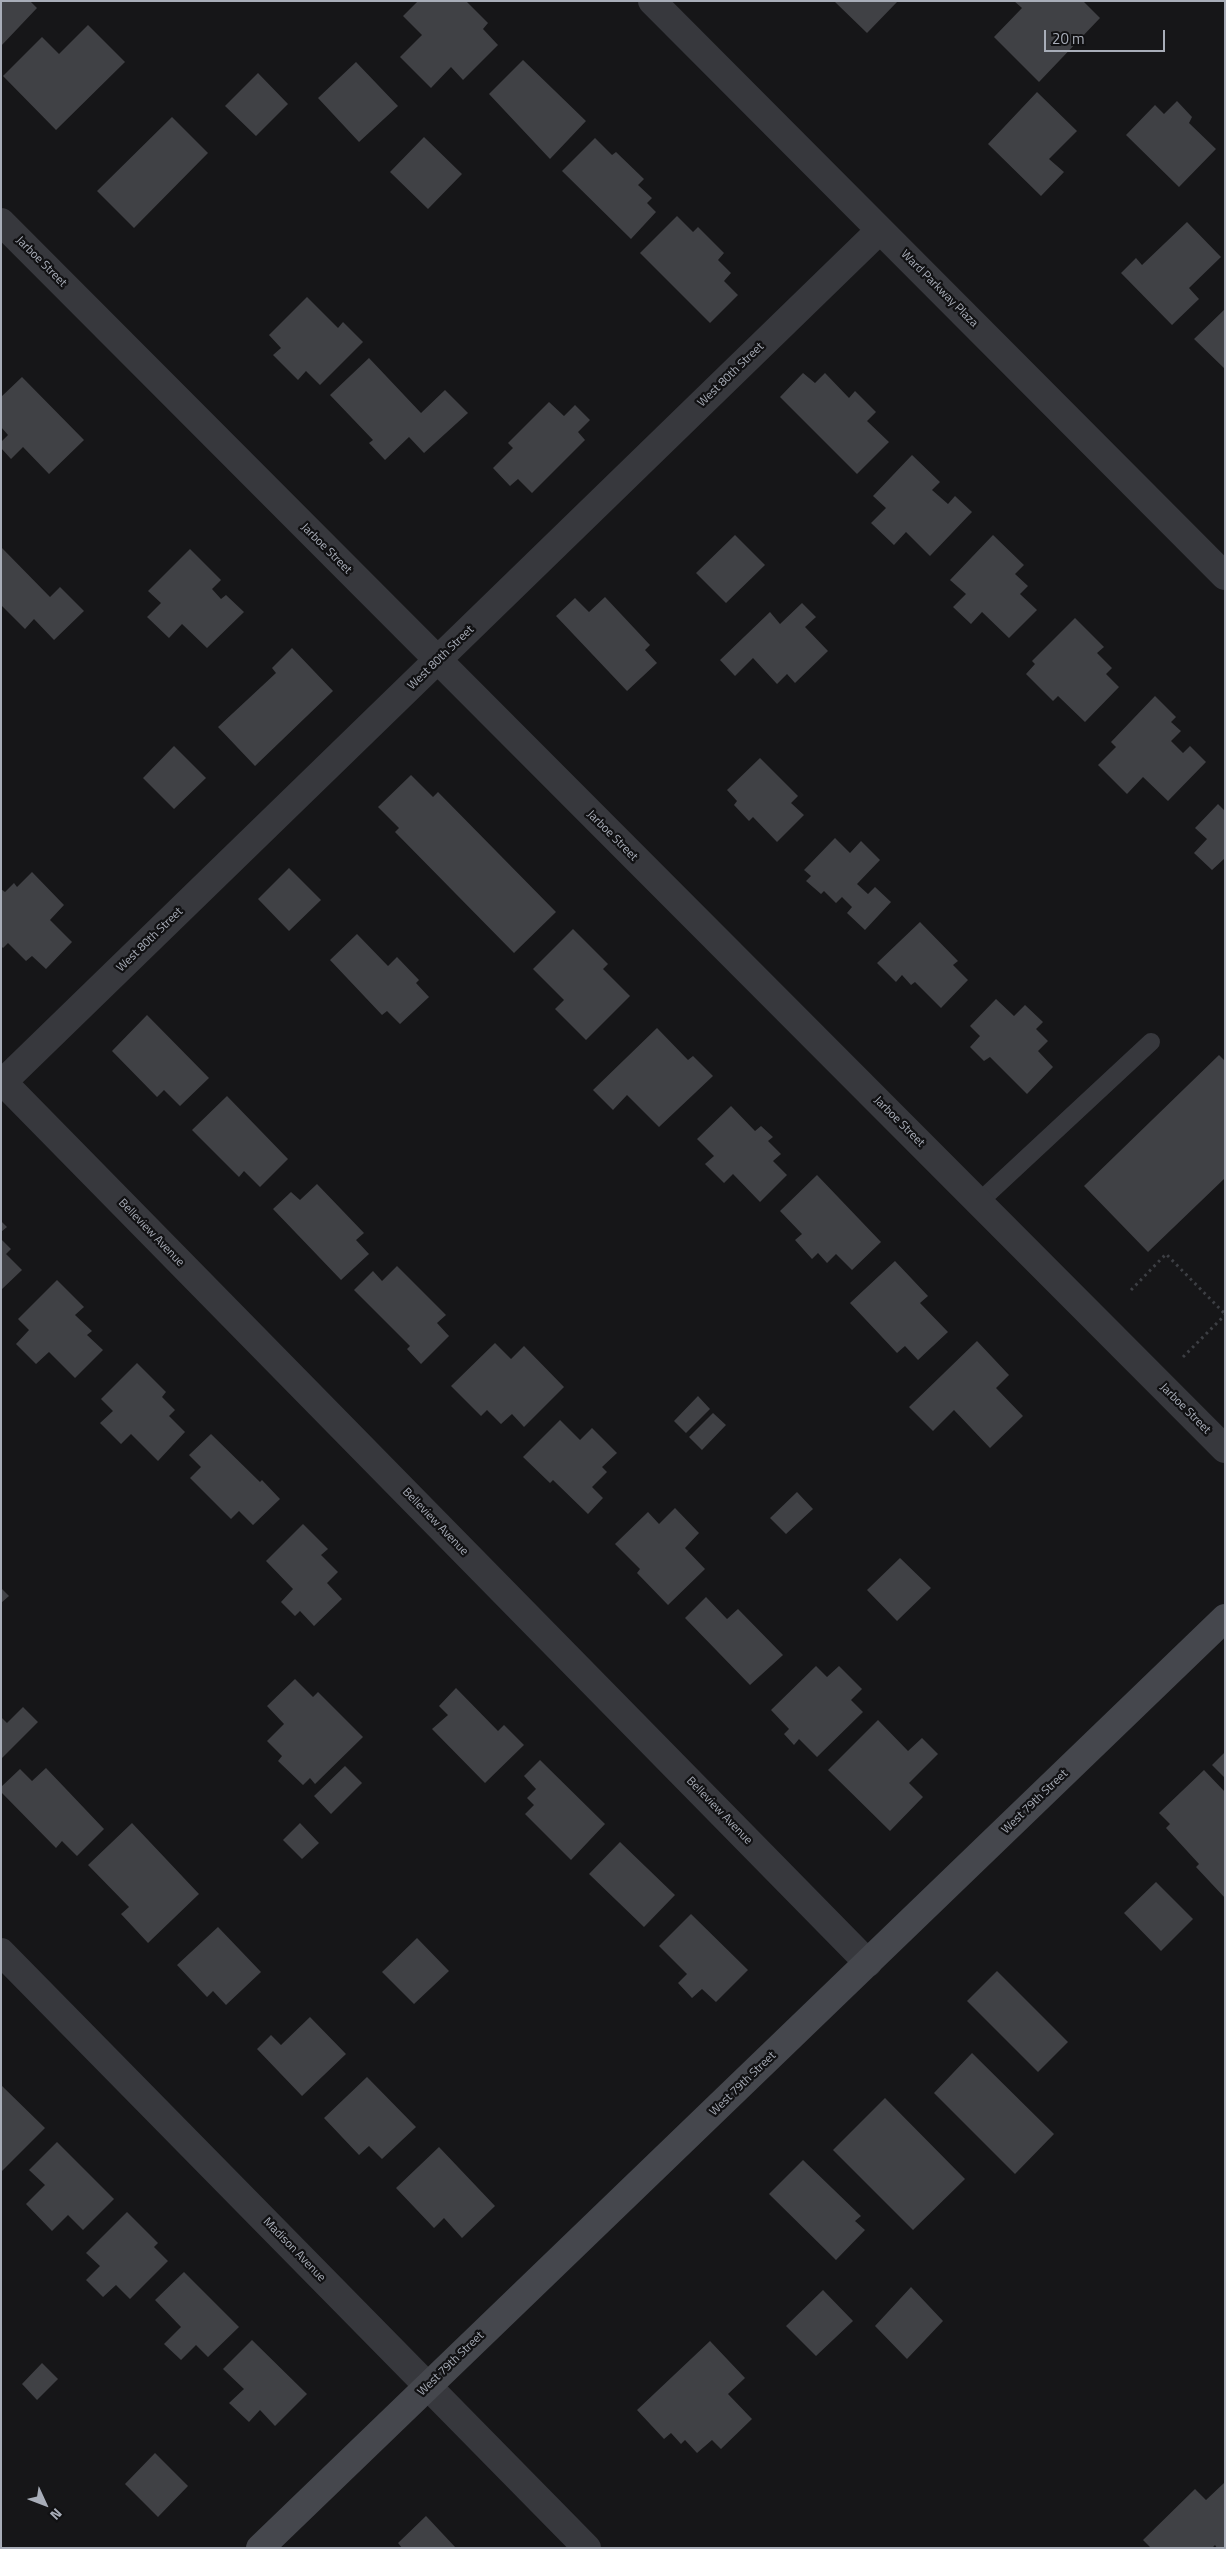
<!DOCTYPE html>
<html>
<head>
<meta charset="utf-8">
<style>
  body { margin:0 }
  #map { position:relative; width:1226px; height:2549px; overflow:hidden; background:#161618; font-family:"Titillium Web",sans-serif }
  canvas { display:block }
  .frame { position:absolute; inset:0; border:2px solid #a8adb8; pointer-events:none }
  .north { position:absolute; left:20px; top:2479px; width:50px; height:50px; -webkit-text-stroke:4px #111113; paint-order:stroke; rotate:133deg; font-size:14px; font-weight:700; line-height:20px; text-align:center; color:#a8adb8 }
  .north::after { content:''; display:block; margin:auto; width:18px; height:22px; background:#a8adb8; clip-path:polygon(50% 0,100% 100%,50% 72%,0 100%) }
  .scale { position:absolute; left:1044px; top:30px; width:121px; height:22px; box-sizing:border-box; border:2px solid #a8adb8; border-top:0; padding-left:6px; font-size:15px; line-height:18px; white-space:nowrap; color:#a8adb8; -webkit-text-stroke:4px #111113; paint-order:stroke }
</style>
</head>
<body>
<div id="map">
<canvas width="1226" height="2549"></canvas>
<div class="frame"></div>
<div class="north">N</div>
<div class="scale">20 m</div>
</div>
<script>
const ctx = document.querySelector('canvas').getContext('2d');
ctx.lineJoin = 'round';
function fillPath(path, color) {
  ctx.fillStyle = color;
  ctx.fill(path, 'evenodd');
}
function toPath(rows) {
  const path = new Path2D();
  for (const r of rows) {
    path.moveTo(r[0], r[1]);
    for (let i = 2; i < r.length; i += 2) path.lineTo(r[i], r[i + 1]);
  }
  return path;
}
function trace(path, color, width, dash) {
  ctx.strokeStyle = color;
  ctx.lineWidth = width;
  ctx.lineCap = dash ? 'butt' : 'round';
  ctx.setLineDash(dash || []);
  ctx.stroke(path);
}
function drawText(font, color, halo, rows, align = 'center') {
  ctx.font = font + ' "Titillium Web",sans-serif';
  ctx.lineWidth = 4.5;
  ctx.setLineDash([]);
  ctx.textBaseline = 'middle';
  ctx.strokeStyle = halo;
  ctx.fillStyle = color;
  for (const [text, x, y, turn = 0] of rows) {
    ctx.save();
    ctx.translate(x, y);
    ctx.rotate((+turn || 0) * Math.PI / 180);
    ctx.textAlign = isNaN(turn) ? turn : align;
    if (halo) ctx.strokeText(text, 0, 0);
    ctx.fillText(text, 0, 0);
    ctx.restore();
  }
}
fillPath(toPath([
  [1,1,30,1,37,8,1,46],
  [418,1,466,1,488,23,483,29,498,45,463,80,451,67,431,88,400,57,422,35,403,16],
  [834,1,898,1,867,33],
  [1014,1,1083,1,1100,18,1039,82,994,37,1022,8],
  [88,25,125,62,56,130,3,76,42,37,59,54],
  [523,60,586,121,550,159,489,94],
  [356,62,398,106,359,142,318,98],
  [258,73,288,104,256,136,225,106],
  [1037,92,1077,131,1049,159,1064,172,1041,196,988,144],
  [1177,101,1192,117,1189,123,1216,149,1179,187,1126,135,1155,105,1164,114],
  [172,117,208,153,134,228,97,191],
  [424,137,462,174,428,209,390,172],
  [595,138,612,155,616,152,644,179,638,185,652,198,647,203,656,212,631,239,562,171],
  [677,216,693,232,698,227,724,253,718,260,731,273,724,281,738,295,710,323,640,253],
  [1187,222,1221,257,1189,288,1199,299,1172,325,1121,273,1136,258,1142,265],
  [307,297,338,328,343,322,363,342,320,385,306,371,298,380,273,355,281,348,269,335],
  [1225,309,1225,369,1194,339],
  [369,358,421,413,445,390,468,413,424,453,409,437,385,460,369,443,373,440,330,395],
  [803,373,815,383,825,373,849,398,855,391,876,412,867,421,889,442,857,474,780,397],
  [22,377,84,440,49,474,23,447,11,459,1,448,1,442,8,435,1,427,1,397],
  [549,402,564,416,575,405,590,420,578,432,585,440,532,493,518,479,510,486,493,468,513,448,508,443],
  [912,455,940,482,932,490,948,504,955,496,972,512,930,556,906,532,894,545,871,523,886,508,873,496],
  [735,535,765,565,726,603,696,573],
  [993,535,1024,565,1015,574,1028,586,1020,594,1037,610,1009,638,982,612,971,624,953,607,966,594,950,580],
  [2,548,50,597,60,587,84,611,54,640,34,619,25,629,1,605],
  [190,549,221,580,212,589,221,599,226,595,244,612,207,648,182,624,169,638,147,617,161,603,148,591],
  [605,597,650,645,645,650,657,663,627,691,556,616,575,598,589,612],
  [802,603,816,617,805,627,828,651,795,683,787,674,777,684,753,658,735,676,720,660,770,612,780,624],
  [1075,618,1104,647,1097,653,1112,668,1106,674,1119,687,1085,722,1058,696,1053,701,1026,674,1035,664,1032,661],
  [292,648,333,691,255,766,218,727,276,673,272,668],
  [1155,696,1176,717,1171,722,1181,731,1171,741,1183,753,1190,746,1206,762,1168,801,1143,777,1127,794,1098,765,1116,747,1111,742],
  [174,746,206,778,174,809,143,778],
  [760,758,798,796,791,803,804,815,777,842,753,817,749,821,734,805,737,801,727,790],
  [411,775,433,797,438,792,556,912,514,953,395,832,399,828,378,807],
  [1218,804,1225,811,1225,858,1212,870,1194,853,1207,839,1195,828],
  [835,838,850,853,861,841,880,860,857,884,868,894,875,887,891,902,865,930,847,913,852,907,842,897,836,903,824,891,821,894,806,881,811,876,804,870],
  [289,868,321,900,289,931,258,899],
  [32,872,64,905,50,920,72,942,46,969,32,956,26,961,8,943,3,948,1,946,1,889,5,892,14,883,17,887],
  [920,922,958,961,953,965,968,980,941,1008,915,982,911,985,902,975,896,982,877,963],
  [573,929,608,964,603,969,630,996,586,1040,555,1009,564,1000,533,969],
  [357,934,388,966,397,957,419,980,416,983,429,997,400,1024,387,1011,382,1015,330,960],
  [996,999,1014,1016,1025,1005,1043,1022,1036,1029,1048,1041,1038,1051,1053,1067,1027,1094,990,1057,984,1061,970,1047,980,1036,970,1026],
  [147,1015,209,1078,180,1106,164,1090,157,1097,112,1051],
  [657,1028,688,1060,693,1056,713,1076,659,1127,627,1095,613,1110,593,1090],
  [1219,1055,1225,1061,1225,1178,1148,1252,1084,1186],
  [227,1096,288,1159,260,1187,244,1171,239,1177,192,1130],
  [731,1106,755,1131,761,1126,773,1137,768,1141,781,1154,773,1161,787,1175,760,1202,733,1174,724,1183,705,1164,714,1156,697,1139],
  [817,1175,881,1242,852,1270,836,1254,827,1263,818,1253,812,1259,795,1240,802,1234,780,1211],
  [317,1184,364,1233,356,1240,369,1254,341,1280,273,1209,291,1192,300,1200],
  [1,1221,7,1227,1,1232],
  [1,1239,11,1249,6,1254,22,1270,1,1290],
  [895,1261,928,1296,920,1303,948,1332,918,1360,905,1346,897,1353,850,1303],
  [397,1266,446,1315,437,1323,449,1336,421,1364,407,1349,410,1346,354,1290,373,1271,382,1281],
  [57,1280,84,1307,75,1315,92,1331,87,1335,103,1350,75,1378,49,1352,36,1364,16,1344,29,1330,18,1319],
  [977,1341,1009,1375,996,1388,1023,1416,990,1448,954,1410,933,1431,909,1407],
  [495,1343,511,1359,524,1346,564,1387,524,1427,512,1414,501,1424,487,1410,481,1416,451,1386],
  [137,1363,166,1392,162,1397,175,1410,169,1416,185,1432,158,1461,131,1434,121,1444,100,1423,113,1411,101,1399],
  [698,1396,710,1409,686,1433,674,1421],
  [713,1413,726,1425,702,1450,689,1437],
  [560,1420,580,1440,592,1428,617,1453,602,1467,607,1472,592,1487,603,1498,588,1514,553,1480,550,1483,523,1457],
  [211,1434,260,1482,262,1480,280,1499,253,1525,239,1511,231,1519,190,1478,201,1467,189,1455],
  [797,1492,813,1509,786,1534,770,1518],
  [675,1508,699,1533,685,1548,705,1569,668,1605,637,1573,640,1569,615,1544,648,1512,659,1524],
  [303,1524,328,1549,321,1555,338,1572,327,1583,342,1599,314,1626,300,1611,295,1616,281,1602,293,1589,266,1561],
  [900,1558,931,1588,897,1621,867,1590],
  [1,1588,9,1596,1,1603],
  [706,1597,727,1619,738,1609,783,1655,750,1685,685,1618],
  [816,1666,827,1677,839,1666,862,1689,851,1700,863,1712,817,1757,799,1739,794,1745,784,1734,789,1729,771,1710],
  [295,1679,313,1697,318,1692,363,1737,315,1784,310,1778,303,1785,278,1761,282,1756,267,1741,284,1724,267,1706],
  [456,1688,498,1731,504,1725,524,1745,485,1783,432,1729,448,1715,439,1706],
  [23,1707,38,1722,1,1759,1,1717,7,1723],
  [878,1720,908,1751,922,1738,938,1754,909,1783,923,1797,890,1831,828,1770],
  [1225,1752,1225,1778,1212,1765],
  [540,1760,605,1824,571,1860,525,1814,534,1805,527,1798,536,1789,524,1776],
  [345,1766,362,1783,331,1814,314,1796],
  [46,1768,104,1829,77,1856,62,1841,56,1848,1,1792,1,1787,20,1769,32,1781],
  [1204,1770,1225,1792,1225,1898,1196,1867,1199,1864,1166,1828,1170,1824,1159,1813],
  [132,1823,199,1894,148,1943,121,1914,129,1907,88,1865],
  [300,1823,319,1843,302,1859,283,1840],
  [620,1842,675,1895,644,1927,589,1874],
  [1156,1882,1193,1919,1161,1951,1124,1913],
  [691,1914,748,1970,716,2002,702,1989,692,1998,678,1983,687,1974,659,1946],
  [218,1927,261,1972,226,2005,213,1991,207,1997,177,1965],
  [417,1938,449,1971,414,2004,382,1972],
  [997,1971,1068,2042,1038,2072,967,2001],
  [310,2017,346,2054,302,2096,257,2049,271,2035,281,2045],
  [972,2053,1054,2134,1015,2174,934,2093],
  [367,2077,416,2127,382,2159,369,2146,359,2155,324,2118],
  [1,2085,45,2128,1,2172],
  [885,2098,965,2179,913,2230,833,2150],
  [57,2142,114,2199,83,2230,68,2215,52,2231,26,2204,45,2185,29,2170],
  [439,2147,495,2206,462,2238,444,2218,434,2228,396,2188],
  [803,2160,861,2216,855,2221,865,2230,836,2260,769,2194],
  [127,2212,158,2243,154,2247,168,2261,130,2299,116,2285,103,2297,86,2280,100,2266,86,2253],
  [184,2272,239,2327,208,2357,196,2345,181,2360,164,2344,181,2327,155,2300],
  [911,2287,943,2321,907,2359,875,2326],
  [823,2290,853,2321,816,2356,786,2326],
  [252,2340,307,2394,275,2426,260,2410,249,2422,229,2403,244,2389,223,2369],
  [710,2341,745,2378,728,2394,752,2419,721,2449,712,2440,697,2453,685,2440,681,2444,671,2433,664,2439,637,2410],
  [42,2363,58,2379,37,2400,22,2384],
  [155,2453,188,2486,158,2517,125,2484],
  [1224,2483,1225,2548,1217,2548,1215,2545,1212,2548,1151,2548,1143,2540,1195,2489,1206,2500],
  [426,2516,456,2548,402,2548,398,2543]
]), '#404145');
trace(toPath([
  [1131,1290,1166,1254,1225,1314],
  [1183,1357,1225,1315]
]), '#3d3f44', 3, [2.5, 4]);
trace(toPath([
  [979,1202,1151,1042]
]), '#37383d', 18);
trace(toPath([
  [652,1,1225,576],
  [1,222,1225,1449],
  [1,1080,868,1963],
  [1,1084,880,230],
  [1,1952,587,2548]
]), '#37383d', 28);
trace(toPath([
  [260,2548,1225,1618]
]), '#45474d', 28);
drawText('12px', '#a8adb8', '#111113', [
  ["Jarboe Street",41,262,45],
  ["Ward Parkway Plaza",939,289,45],
  ["West 80th Street",731,375,-44],
  ["Jarboe Street",326,549,45],
  ["West 80th Street",441,658,-44],
  ["Jarboe Street",612,836,45],
  ["West 80th Street",150,940,-44],
  ["Jarboe Street",899,1122,45],
  ["Belleview Avenue",151,1233,46],
  ["Jarboe Street",1185,1409,45],
  ["Belleview Avenue",435,1522,46],
  ["West 79th Street",1035,1802,-44],
  ["Belleview Avenue",719,1811,46],
  ["West 79th Street",743,2084,-44],
  ["Madison Avenue",294,2250,46],
  ["West 79th Street",451,2364,-44]
]);
</script>
</body>
</html>
